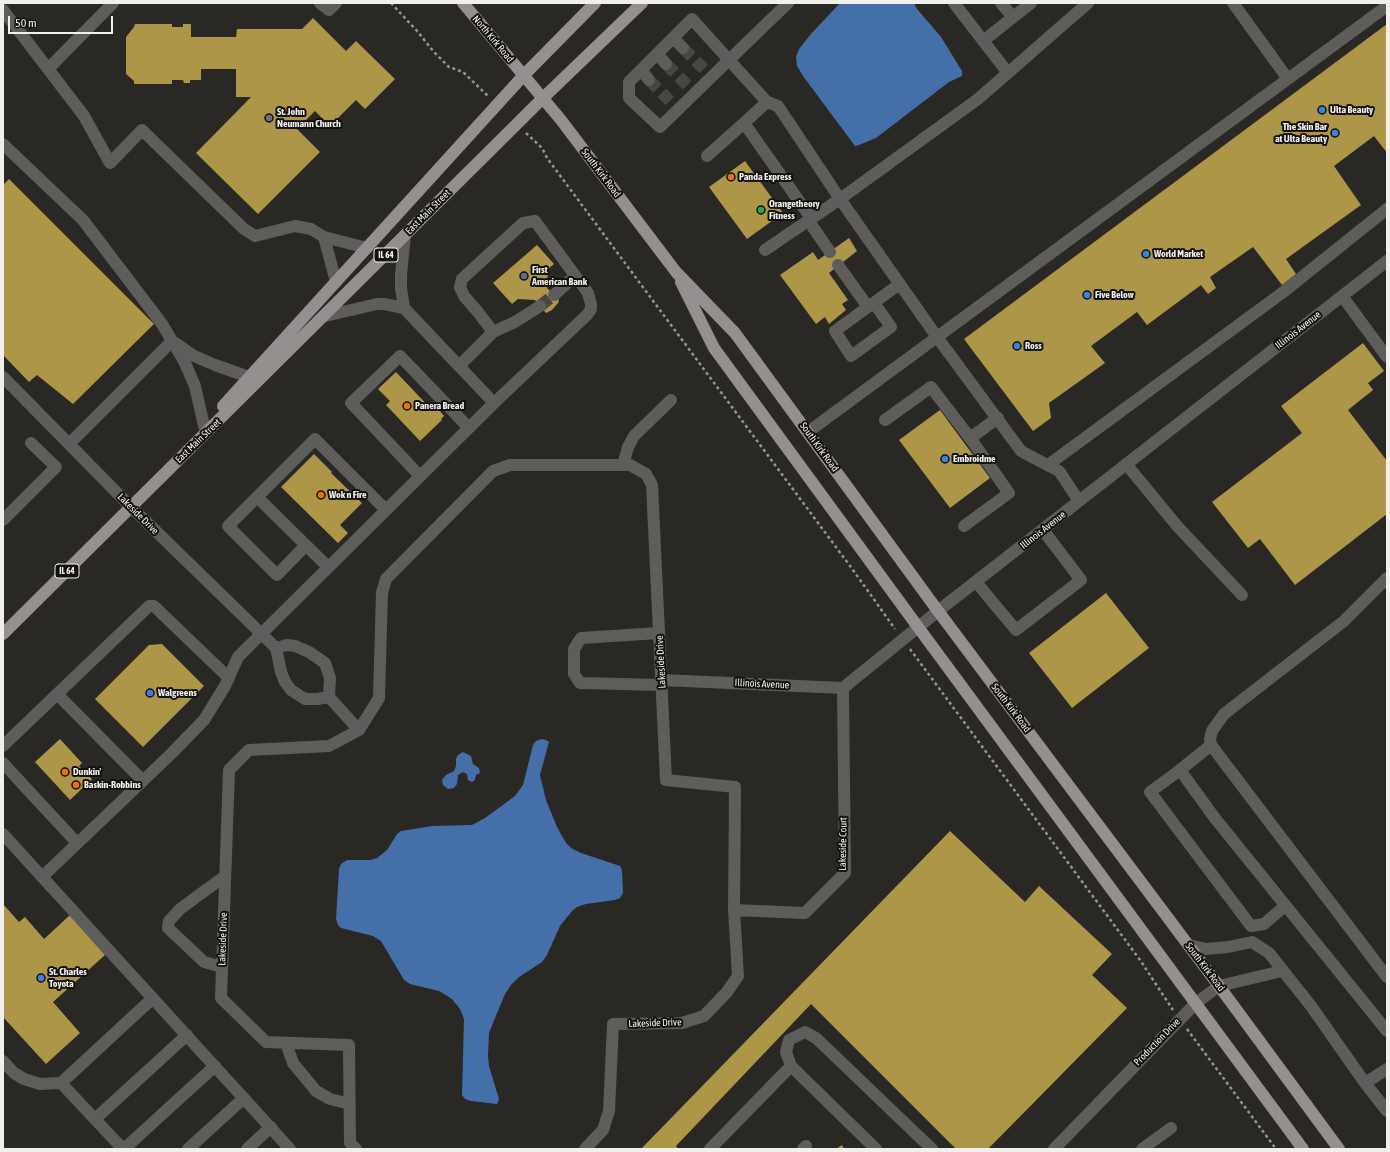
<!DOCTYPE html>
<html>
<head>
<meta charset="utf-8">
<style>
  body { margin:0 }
  #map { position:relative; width:1390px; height:1152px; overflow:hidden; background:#2a2824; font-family:"Asap Condensed",sans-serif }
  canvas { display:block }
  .frame { position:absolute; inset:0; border:4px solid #f1f0ed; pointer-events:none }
  .scale { position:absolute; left:8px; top:16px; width:105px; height:18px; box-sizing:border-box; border:2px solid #f1f0ed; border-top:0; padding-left:5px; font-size:12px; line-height:14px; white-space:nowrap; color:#f1f0ed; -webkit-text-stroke:3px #12110f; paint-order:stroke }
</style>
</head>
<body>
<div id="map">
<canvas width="1390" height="1152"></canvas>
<div class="frame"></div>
<div class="scale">50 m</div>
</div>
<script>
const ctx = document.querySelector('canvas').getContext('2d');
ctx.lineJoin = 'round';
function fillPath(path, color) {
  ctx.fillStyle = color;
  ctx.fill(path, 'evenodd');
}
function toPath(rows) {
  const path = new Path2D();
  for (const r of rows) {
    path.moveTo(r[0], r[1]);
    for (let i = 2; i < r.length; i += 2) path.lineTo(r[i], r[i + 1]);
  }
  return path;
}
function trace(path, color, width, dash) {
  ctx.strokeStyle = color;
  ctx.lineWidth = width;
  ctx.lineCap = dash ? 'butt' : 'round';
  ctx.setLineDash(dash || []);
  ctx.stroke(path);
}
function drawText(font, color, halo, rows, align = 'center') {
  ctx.font = font + ' "Asap Condensed",sans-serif';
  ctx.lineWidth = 4;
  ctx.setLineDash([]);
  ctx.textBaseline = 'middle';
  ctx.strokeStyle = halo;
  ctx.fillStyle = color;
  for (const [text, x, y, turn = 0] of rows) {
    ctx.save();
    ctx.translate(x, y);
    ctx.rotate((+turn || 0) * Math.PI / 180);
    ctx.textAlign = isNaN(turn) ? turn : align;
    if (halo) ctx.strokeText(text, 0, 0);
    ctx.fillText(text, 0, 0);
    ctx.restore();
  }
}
fillPath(toPath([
  [840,3,914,3,917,9,941,37,962,71,962,76,949,82,876,138,859,145,855,146,803,76,797,66,796,57,799,49,811,34],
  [542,739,546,740,549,742,540,775,546,800,557,827,566,843,571,848,581,853,620,866,622,870,623,893,620,898,615,900,586,904,577,907,572,911,560,926,547,955,542,962,519,977,511,985,505,994,493,1023,489,1033,488,1056,489,1066,499,1099,497,1104,471,1101,465,1099,462,1095,464,1019,460,1009,452,999,439,991,410,984,404,980,381,941,373,936,341,928,338,925,336,919,339,869,341,864,347,860,370,860,377,858,387,850,397,834,401,831,432,826,472,825,485,818,515,796,523,785,533,745,536,741],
  [463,752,471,756,473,764,479,768,480,773,476,775,475,780,472,782,468,780,467,774,463,772,458,775,457,784,454,788,448,789,443,785,442,780,446,775,454,771,456,766,456,759,458,755]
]), '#456fa8');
fillPath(toPath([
  [313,18,346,51,356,41,395,79,365,109,356,100,330,126,315,111,297,129,320,152,258,214,196,153,251,97,236,97,236,69,201,69,201,80,190,80,190,83,184,83,183,80,172,80,172,84,134,84,134,81,126,74,126,37,134,27,135,24,172,24,172,27,183,27,183,24,191,24,191,37,236,37,237,29,302,29],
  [1387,24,1387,153,1374,136,1334,166,1361,205,1286,259,1296,274,1282,285,1253,247,1210,277,1216,288,1208,294,1201,285,1147,325,1137,312,1091,346,1105,363,1049,403,1051,418,1033,431,964,339],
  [745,161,783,213,747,239,709,187],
  [9,179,154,324,73,404,37,375,29,382,3,355,3,185],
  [849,238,857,251,829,273,848,300,842,304,846,310,829,324,825,317,816,324,780,275,813,252,818,260],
  [537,245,554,264,548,269,547,288,559,300,558,303,552,310,546,313,535,300,518,299,512,304,493,283],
  [1363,343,1384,371,1368,383,1373,390,1348,410,1387,461,1387,514,1295,585,1260,539,1248,548,1212,502,1302,433,1281,406],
  [396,372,432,410,436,406,444,416,441,419,442,420,420,441,386,405,390,401,378,389],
  [940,410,990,478,950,508,899,440],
  [314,454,332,472,331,473,362,503,340,525,348,533,338,543,281,487],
  [1106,593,1149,648,1072,708,1029,653],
  [162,644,204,686,143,747,95,699,149,645],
  [60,739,82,763,79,766,92,779,70,800,35,762],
  [950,831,1025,902,1039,886,1112,954,1092,975,1127,1008,988,1149,956,1149,811,1004,676,1146,678,1149,641,1149],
  [3,904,19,922,25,917,44,939,70,915,105,955,53,1002,80,1033,46,1064,3,1017],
  [842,1145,844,1149,836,1149]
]), '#ad9648');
trace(toPath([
  [683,48,704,69],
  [666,64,688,86],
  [649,80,670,101],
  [540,306,554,295]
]), '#484642', 12, [12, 6]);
trace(toPath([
  [391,3,418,32,433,51,449,67,463,72,488,96],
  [526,133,542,148,547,158,853,570,895,629],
  [910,649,1140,960,1173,1010],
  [1187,1029,1276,1149]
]), '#979592', 2.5, [3, 3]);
trace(toPath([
  [320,3,329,10,336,3],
  [954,3,1008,73],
  [1001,3,1013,17],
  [1233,3,1288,79],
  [3,10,84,116,110,163,142,130,244,229,255,236,295,226,311,229,324,237,367,248],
  [673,38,683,48],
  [983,41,1031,3],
  [657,54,666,64],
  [49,68,113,3],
  [641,70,649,80],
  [767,102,729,60,692,19,629,82,629,98,660,127,729,60,788,3],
  [3,144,83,220,162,324,185,363,195,386,204,426],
  [707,156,744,123],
  [811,218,744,123,767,102,778,106,840,199,937,337,1021,451,1032,457,1059,471,1079,501],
  [808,220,830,252],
  [405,235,401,275,401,288,404,308,459,366],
  [324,237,336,282],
  [765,250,840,199,978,99,1088,3],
  [838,265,868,307],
  [554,295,575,276],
  [1342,296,1387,357],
  [874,303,891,327,851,356,835,331,890,291,900,284],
  [325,316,377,304,384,304,404,308],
  [493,332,515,322,540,306],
  [175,343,194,356,215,365,249,377],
  [3,377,131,507,276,648,281,672,285,682,291,690,305,699,317,699,329,697],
  [885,420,931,387,970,438,1009,493,964,526],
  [808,432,1387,6],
  [970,438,998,418],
  [69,444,172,341],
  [1126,464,1178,527,1242,595],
  [623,465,628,447,634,436,671,400],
  [1048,465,1282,293,1387,209],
  [420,476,351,403,400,356,469,428],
  [257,497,315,439,386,510],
  [3,520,56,467,31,443],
  [306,545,277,575,228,526,257,497,328,567],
  [1387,578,1344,621,1224,714,1212,731,1210,739,1211,745,1387,977],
  [976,582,1016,630,1081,580,1043,530],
  [659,633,581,638,574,649,574,674,580,683,662,685],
  [276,648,287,645,295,646,309,652,325,663,330,678,329,697,359,730],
  [662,680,843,688,938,611,1387,261],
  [57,694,143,781],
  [1211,745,1180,770,1214,817,1387,1031],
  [3,746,149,606,154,606,229,678],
  [3,763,77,843],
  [1180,770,1150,792,1251,926,1264,924,1285,906],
  [3,834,290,1149],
  [42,877,172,753,204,720,225,686,238,657,494,403,587,315,591,309,591,304,588,293,535,221,523,223,462,279,460,287,464,296,478,312,493,332,459,366,494,403],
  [734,910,805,913,845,873,843,688],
  [1189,945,1206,949,1228,947,1252,942,1269,953,1311,1006,1365,1083,1387,1111],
  [222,967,204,962,168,928,169,921,180,909,225,876],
  [286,1043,293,1063,316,1091,330,1099,350,1104],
  [3,1061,14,1073,24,1079,40,1084,61,1083,123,1149],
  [791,1066,786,1052,789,1040,805,1032,816,1038,932,1149],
  [61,1083,153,998],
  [1365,1083,1387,1069],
  [95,1119,187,1035],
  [124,1149,215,1066],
  [188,1149,244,1098],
  [247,1149,271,1127],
  [356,1149,350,1143,349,1045,266,1042,221,998,229,770,249,750,329,746,359,730,379,698,382,593,386,579,493,471,510,465,630,465,646,474,652,485,666,780,735,787,734,910,738,976,727,992,704,1016,682,1023,613,1024,609,1111,603,1130,585,1149],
  [710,1149,791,1066,876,1149],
  [803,1149,806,1146],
  [1054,1149,1196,1003,1219,986,1282,971],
  [1142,1149,1171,1128]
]), '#5f5c5c', 12);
trace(toPath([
  [463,3,561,120,676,272,735,333,938,611,1219,986,1339,1149],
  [681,282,714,348,918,627,1303,1149],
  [223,406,524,75,595,3],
  [3,634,543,98,642,3]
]), '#958f8f', 12);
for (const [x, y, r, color] of [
  [1322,110,4,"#3f7fe0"],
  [269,118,4,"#6b7280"],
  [1335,133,4,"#3f7fe0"],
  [731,177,4,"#e8710a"],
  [761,210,4,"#2e9e5b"],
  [1146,254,4,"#3f7fe0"],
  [524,276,4,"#5c6f8a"],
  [1087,295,4,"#3f7fe0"],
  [1017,346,4,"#3f7fe0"],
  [407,406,4,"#e8710a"],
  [945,459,4,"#3f7fe0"],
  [321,495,4,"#e8710a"],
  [150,693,4,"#3f7fe0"],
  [65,772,4,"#e8710a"],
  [76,785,4,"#e8710a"],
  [41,978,4,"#3f7fe0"]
]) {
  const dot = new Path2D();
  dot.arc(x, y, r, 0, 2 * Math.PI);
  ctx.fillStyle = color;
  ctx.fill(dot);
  trace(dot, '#12110f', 1.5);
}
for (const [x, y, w] of [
  [386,255,24],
  [67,571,24]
]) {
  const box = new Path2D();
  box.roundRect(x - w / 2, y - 7, w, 14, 3);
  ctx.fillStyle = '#12110f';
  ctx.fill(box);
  trace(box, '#f1f0ed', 1);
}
drawText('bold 9px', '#f1f0ed', null, [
  ["IL 64",386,255],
  ["IL 64",67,571]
]);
drawText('10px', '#f1f0ed', '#12110f', [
  ["North Kirk Road",493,39,50],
  ["South Kirk Road",601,173,53],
  ["East Main Street",428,212,-45],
  ["Illinois Avenue",1298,330,-38],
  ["East Main Street",198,441,-44],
  ["South Kirk Road",819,447,54],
  ["Lakeside Drive",138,514,45],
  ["Illinois Avenue",1043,530,-38],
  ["Lakeside Drive",661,662,-93],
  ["Illinois Avenue",762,684,3],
  ["South Kirk Road",1011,708,53],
  ["Lakeside Court",843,844,-89],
  ["Lakeside Drive",223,939,-88],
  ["South Kirk Road",1205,967,53],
  ["Lakeside Drive",655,1023,-2],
  ["Production Drive",1157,1042,-46]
]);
drawText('bold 10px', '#f1f0ed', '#12110f', [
  ["Ulta Beauty",1330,110],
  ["St. John",277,112],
  ["Neumann Church",277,124],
  ["The Skin Bar",1327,127,"right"],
  ["at Ulta Beauty",1327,139,"right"],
  ["Panda Express",739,177],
  ["Orangetheory",769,204],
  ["Fitness",769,216],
  ["World Market",1154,254],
  ["First",532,270],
  ["American Bank",532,282],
  ["Five Below",1095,295],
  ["Ross",1025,346],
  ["Panera Bread",415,406],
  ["Embroidme",953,459],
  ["Wok n Fire",329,495],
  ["Walgreens",158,693],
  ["Dunkin'",73,772],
  ["Baskin-Robbins",84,785],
  ["St. Charles",49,972],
  ["Toyota",49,984]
], 'left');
</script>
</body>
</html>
